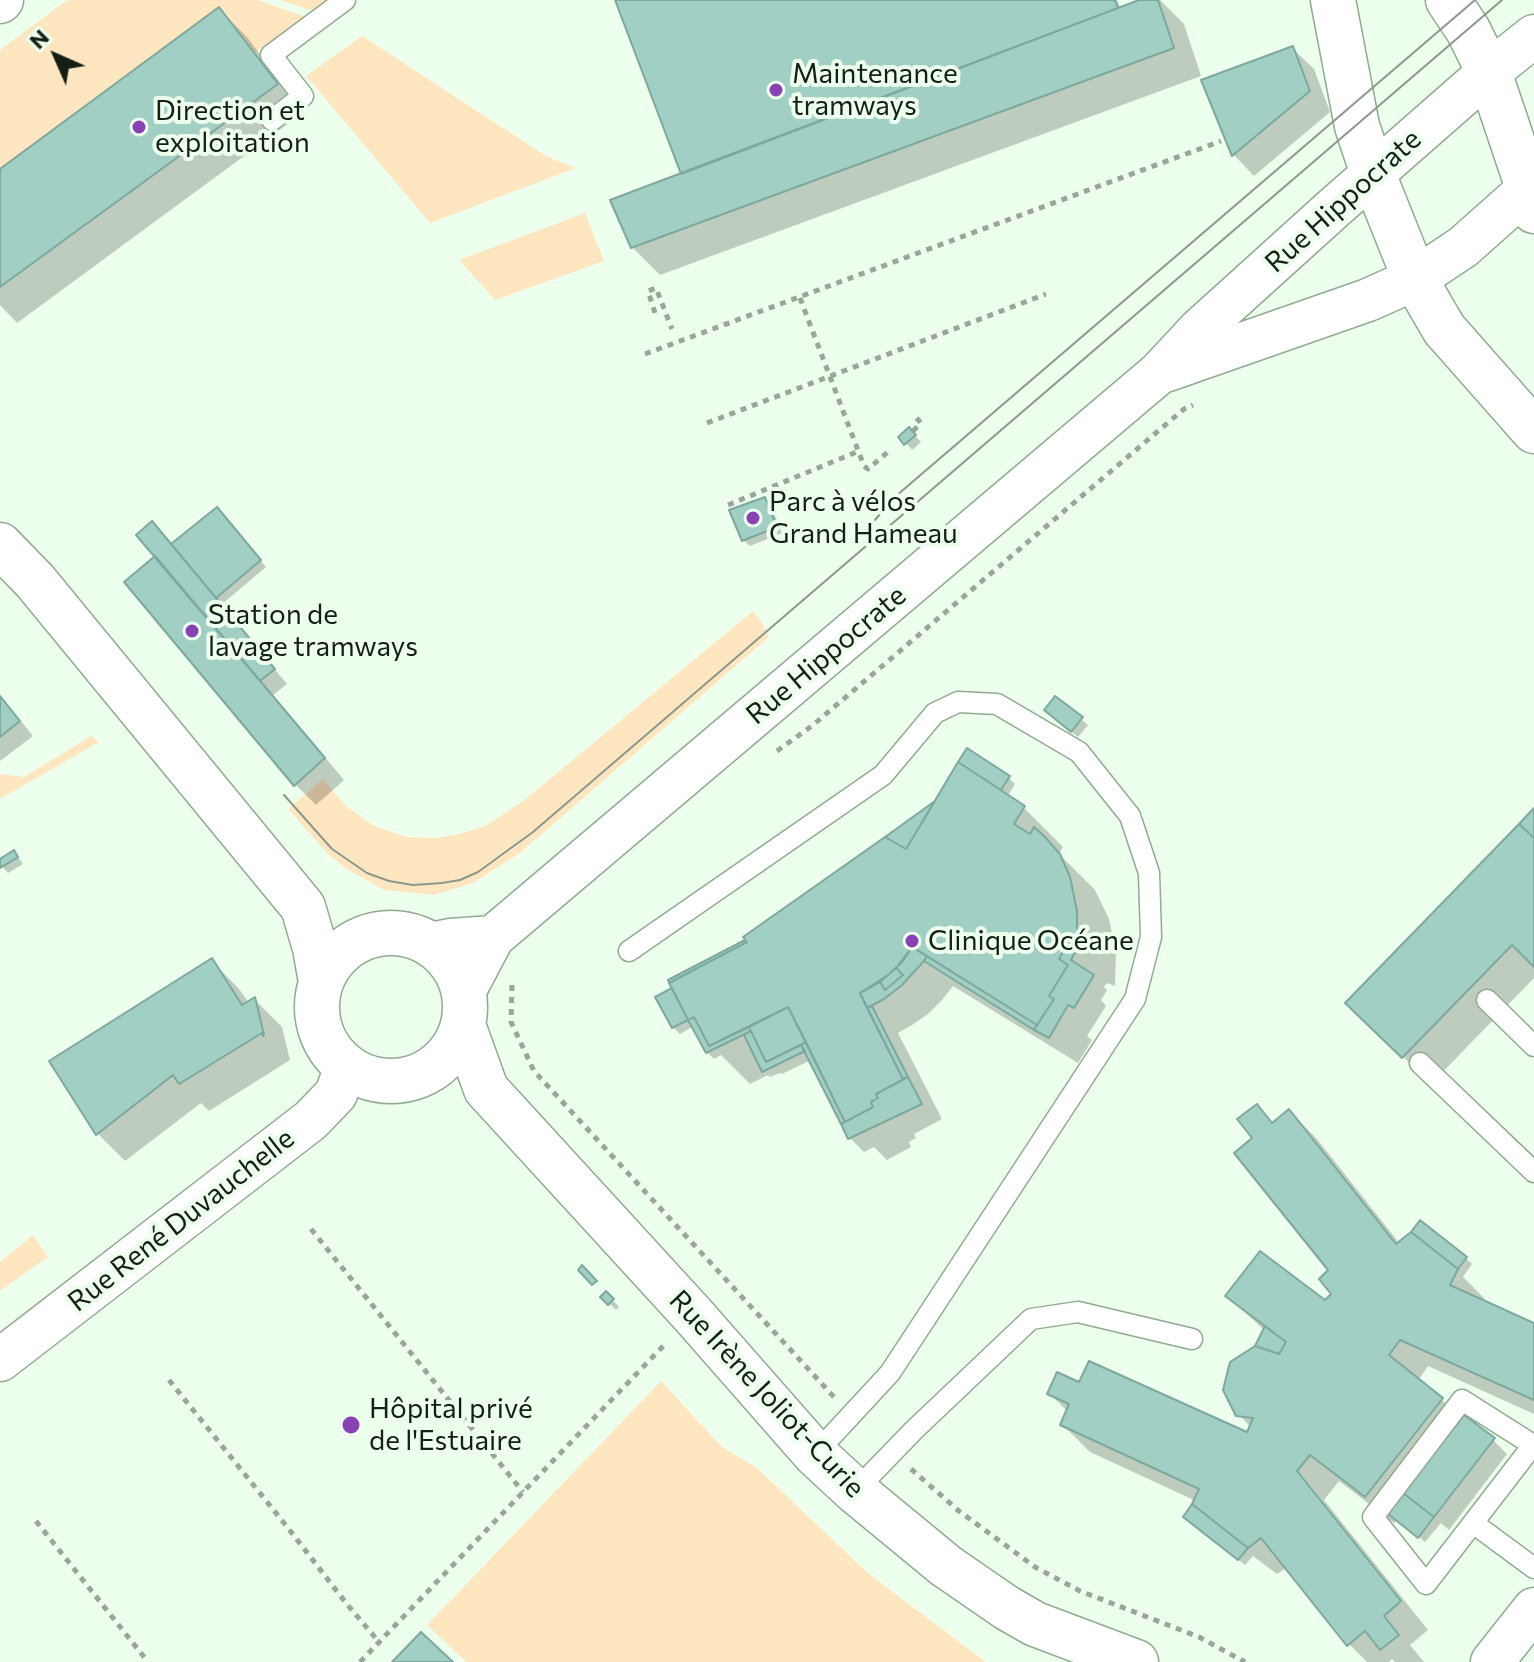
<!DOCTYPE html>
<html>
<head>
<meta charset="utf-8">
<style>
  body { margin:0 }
  #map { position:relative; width:1534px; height:1662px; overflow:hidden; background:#edffed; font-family:Commissioner,sans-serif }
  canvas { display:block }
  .north { position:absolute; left:16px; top:16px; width:80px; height:80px; -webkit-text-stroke:6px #edffed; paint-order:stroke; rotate:315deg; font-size:22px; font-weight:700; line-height:32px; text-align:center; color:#151f15 }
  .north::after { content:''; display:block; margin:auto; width:28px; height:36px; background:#151f15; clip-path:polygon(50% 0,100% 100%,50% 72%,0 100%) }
</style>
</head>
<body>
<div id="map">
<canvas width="1534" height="1662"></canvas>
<div class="north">N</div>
</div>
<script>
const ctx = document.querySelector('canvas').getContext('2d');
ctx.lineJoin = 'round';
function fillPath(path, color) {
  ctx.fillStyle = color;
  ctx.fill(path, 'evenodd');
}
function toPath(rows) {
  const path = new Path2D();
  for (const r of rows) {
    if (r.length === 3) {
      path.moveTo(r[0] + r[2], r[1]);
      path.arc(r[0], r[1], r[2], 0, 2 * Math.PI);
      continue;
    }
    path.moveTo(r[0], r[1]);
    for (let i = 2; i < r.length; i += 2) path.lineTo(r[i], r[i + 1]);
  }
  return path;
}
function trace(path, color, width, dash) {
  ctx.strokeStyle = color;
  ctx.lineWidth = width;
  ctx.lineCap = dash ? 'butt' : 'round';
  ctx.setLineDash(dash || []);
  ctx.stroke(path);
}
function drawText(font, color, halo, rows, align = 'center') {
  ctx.font = font + ' Commissioner,sans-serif';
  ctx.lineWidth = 8;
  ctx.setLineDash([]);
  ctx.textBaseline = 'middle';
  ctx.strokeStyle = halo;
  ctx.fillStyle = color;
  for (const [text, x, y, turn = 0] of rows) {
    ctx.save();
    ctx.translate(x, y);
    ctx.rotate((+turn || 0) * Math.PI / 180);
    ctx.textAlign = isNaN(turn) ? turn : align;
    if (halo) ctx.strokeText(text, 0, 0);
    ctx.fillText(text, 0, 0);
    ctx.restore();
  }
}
fillPath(toPath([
  [67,0,258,0,306,17,254,53,219,7,0,169,0,50],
  [280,0,328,0,313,11],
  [362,36,546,156,576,168,430,223,306,76],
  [585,213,604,261,495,300,459,260],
  [753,611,762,623,769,637,520,853,473,883,434,895,384,890,345,868,329,855,288,809,323,779,346,806,374,826,407,837,437,838,463,833,487,825,523,801],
  [91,736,99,742,0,799,0,774,24,777],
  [33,1235,48,1257,0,1291,0,1262],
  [661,1381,722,1447,756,1467,869,1574,986,1662,466,1662,427,1625]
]), '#fee6c1');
fillPath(toPath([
  [617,0,1117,0,1121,9,1145,0,1160,0,1184,24,1201,76,660,275,632,247,683,175],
  [219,9,247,37,304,112,17,323,0,305,0,172],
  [1292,48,1314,69,1330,112,1254,176,1234,155,1204,81],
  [909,429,921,442,912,450,901,437],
  [764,499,771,505,782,533,750,546,743,540],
  [224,516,266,567,221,605,287,684,273,695,344,780,316,805,295,784,157,557,152,524,173,545],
  [0,695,33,736,0,761],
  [1053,717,1081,719,1088,725,1078,737],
  [967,751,1008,777,1015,784,1007,797,1024,808,1063,847,1059,854,1095,890,1109,919,1116,952,1115,986,1107,983,1104,987,1107,990,1101,1000,1106,1006,1087,1036,1092,1040,1078,1063,953,986,942,1000,928,1014,912,1025,898,1033,942,1119,914,1134,916,1138,909,1142,911,1147,887,1160,874,1147,864,1152,850,1138,811,1060,782,1074,780,1073,770,1077,768,1075,750,1084,721,1055,714,1059,707,1052,694,1026,680,1034,673,1027,750,943,936,803],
  [1534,811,1534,978,1431,1084,1348,1003],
  [14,852,23,864,8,873,2,866,0,861],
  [212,961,239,989,249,1003,254,999,282,1027,290,1060,209,1111,201,1103,125,1161,97,1133],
  [1257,1107,1274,1124,1289,1111,1317,1139,1400,1244,1466,1258,1472,1264,1463,1277,1484,1298,1483,1302,1534,1326,1534,1414,1428,1366,1418,1381,1442,1400,1462,1420,1493,1440,1507,1454,1449,1530,1441,1523,1425,1542,1397,1520,1394,1523,1339,1481,1324,1500,1428,1630,1410,1645,1424,1662,1395,1662,1392,1659,1389,1662,1367,1662,1349,1644,1286,1568,1277,1574,1253,1556,1245,1565,1192,1523,1196,1501,1090,1452,1062,1424,1068,1412,1050,1394,1080,1384,1248,1434,1251,1427,1238,1414,1256,1348,1265,1331,1228,1296,1325,1303,1334,1294,1331,1271,1255,1139],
  [606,1293,619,1307,616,1310,603,1297]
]), '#0003');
const building = toPath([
  [615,0,1115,0,1118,8,681,174,615,0],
  [1139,0,1158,0,1174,48,631,248,610,200,1139,0],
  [219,7,278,84,0,287,0,169,219,7],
  [1293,46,1310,91,1232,156,1201,80,1293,46],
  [909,427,916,435,904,445,898,437,909,427],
  [765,497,777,527,742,541,729,510,765,497],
  [217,507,261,560,216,598,171,544,217,507],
  [152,521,275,669,260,681,136,535,152,521],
  [155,556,325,758,294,786,124,582,155,556],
  [0,696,20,721,0,737,0,696],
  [1055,696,1083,717,1071,732,1044,710,1055,696],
  [967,748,1010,776,1001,790,958,762,967,748],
  [958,762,1025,806,1014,824,1030,834,1034,827,1044,836,1060,854,1070,877,1077,911,1077,948,1067,945,1059,959,1068,965,1049,996,1054,999,1037,1025,912,947,903,961,888,975,860,993,903,1079,876,1094,878,1098,871,1102,873,1107,845,1122,788,1007,709,1046,694,1017,688,1020,669,983,747,942,743,937,885,837,906,849,958,762],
  [935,801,906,849,885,837,935,801],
  [1534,808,1534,838,1519,824,1534,808],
  [1519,824,1534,838,1534,967,1512,945,1402,1058,1345,1003,1519,824],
  [14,850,18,857,0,868,0,859,14,850],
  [745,940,747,942,669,983,668,980,745,940],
  [1067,945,1077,948,1071,960,1094,975,1074,1008,1068,1005,1049,1038,1034,1030,1054,999,1049,996,1068,965,1059,959,1067,945],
  [912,947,927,956,924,961,901,986,884,999,867,1008,860,993,880,982,885,990,903,975,896,968,912,947],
  [927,956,1037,1025,1034,1030,924,961,927,956],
  [212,958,242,1005,255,997,264,1035,263,1036,262,1033,179,1084,173,1075,96,1135,49,1061,212,958],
  [896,968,903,975,885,990,880,982,896,968],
  [672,988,688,1020,672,1028,655,997,672,988],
  [872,1006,908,1077,903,1079,867,1008,872,1006],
  [788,1007,806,1042,766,1062,749,1027,788,1007],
  [694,1017,709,1046,749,1027,751,1031,706,1053,688,1020,694,1017],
  [751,1031,766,1062,801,1045,805,1051,762,1072,744,1035,751,1031],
  [806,1042,845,1122,841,1124,801,1045,806,1042],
  [908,1077,922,1104,848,1139,841,1124,873,1107,871,1102,878,1098,876,1094,908,1077],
  [1257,1104,1272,1123,1289,1109,1396,1244,1411,1232,1458,1269,1450,1285,1534,1323,1534,1400,1400,1340,1389,1355,1443,1398,1365,1497,1310,1455,1297,1471,1401,1601,1384,1616,1399,1635,1380,1650,1365,1631,1347,1646,1261,1538,1248,1548,1192,1504,1199,1489,1060,1425,1069,1404,1047,1394,1057,1372,1079,1382,1089,1361,1247,1432,1253,1418,1236,1416,1223,1390,1230,1362,1255,1346,1279,1354,1286,1342,1225,1296,1260,1251,1325,1300,1331,1294,1319,1279,1328,1270,1234,1153,1252,1138,1237,1119,1257,1104],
  [1420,1220,1467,1257,1458,1269,1411,1232,1420,1220],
  [582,1265,597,1281,592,1285,578,1270,582,1265],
  [606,1291,614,1299,608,1305,600,1297,606,1291],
  [1265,1326,1286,1342,1279,1354,1255,1346,1265,1326],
  [1464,1415,1495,1438,1434,1517,1403,1493,1464,1415],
  [1403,1493,1434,1517,1418,1538,1387,1513,1403,1493],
  [1192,1504,1248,1548,1238,1560,1183,1517,1192,1504],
  [421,1632,453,1662,392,1662,421,1632]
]);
fillPath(building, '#a2cfc4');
trace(building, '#7da89e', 2);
const service = toPath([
  [272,120,303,96,271,55,345,0],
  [629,951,883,775,935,713,958,702,997,704,1079,752,1130,816,1149,873,1151,937,1135,999,890,1373,815,1454],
  [1487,1000,1534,1046],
  [1420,1063,1534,1172],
  [1462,1400,1533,1445,1426,1584,1373,1517,1462,1400],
  [855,1491,914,1430,1031,1319,1078,1312,1192,1339],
  [1473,1523,1534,1568]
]);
const minor = toPath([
  [1165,371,1368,300,1415,279,1463,247,1534,184],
  [430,944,450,940,493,937],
  [464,992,493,937,1159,373,1199,330,1335,207,1489,72,1534,36],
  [0,1360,311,1120,336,1094,346,1067],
  [1492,1662,1534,1609]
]);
const tertiary = toPath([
  [0,545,35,581,303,907,315,948,321,982],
  [391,1007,74],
  [463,1025,486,1089,693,1315,815,1454,855,1491,946,1566,1007,1608,1035,1624,1136,1662]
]);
const secondary = toPath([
  [1333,0,1357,126,1373,174,1415,279,1444,329,1534,431],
  [1448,0,1468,30,1489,72,1529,191,1534,211]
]);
const trunk = toPath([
  [0,1,1,0]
]);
trace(service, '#90ab90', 23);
trace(minor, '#90ab90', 45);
trace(tertiary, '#90ab90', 47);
trace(secondary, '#90ab90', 47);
trace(trunk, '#90ab90', 47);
trace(toPath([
  [800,298,864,466,868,469,889,451],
  [655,313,648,291,656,288,672,329],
  [645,354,1221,141],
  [707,423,1046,294],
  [913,431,921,423,913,414],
  [728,505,859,451],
  [777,751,813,725,1184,409,1193,405],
  [512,985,511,1022,534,1071,834,1397],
  [311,1229,523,1492],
  [169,1380,288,1528,346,1603,379,1642],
  [911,1469,959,1511,1035,1567,1080,1591,1199,1637,1245,1662],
  [36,1521,148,1662],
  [360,1662,667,1342]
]), '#98a798', 5, [6, 6]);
trace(service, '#fff', 20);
trace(minor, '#fff', 42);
trace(tertiary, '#fff', 44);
trace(secondary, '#fff', 44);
trace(trunk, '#fff', 44);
trace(toPath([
  [853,545,896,496,1475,0],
  [284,795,332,849,367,873,389,881,413,885,442,883,460,880,478,872,533,832,1502,0]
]), '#8b998b', 2);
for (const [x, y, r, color] of [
  [776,90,8,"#8942b5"],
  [139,127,8,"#8942b5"],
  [753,518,8,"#8942b5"],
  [192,631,8,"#8942b5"],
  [912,941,8,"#8942b5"],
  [351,1425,10,"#8942b5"]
]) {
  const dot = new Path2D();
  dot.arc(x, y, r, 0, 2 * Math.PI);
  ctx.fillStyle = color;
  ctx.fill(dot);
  trace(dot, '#edffed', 3);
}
drawText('28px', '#151f15', '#edffed', [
  ["Maintenance",792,74],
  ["tramways",792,106],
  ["Direction et",155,111],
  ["exploitation",155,143],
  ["Parc à vélos",769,502],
  ["Grand Hameau",769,534],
  ["Station de",208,615],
  ["lavage tramways",208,647],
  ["Clinique Océane",928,941],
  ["Hôpital privé",369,1409],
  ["de l'Estuaire",369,1441]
], 'left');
drawText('28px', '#151f15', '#edffed', [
  ["Rue Hippocrate",1343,201,-42],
  ["Rue Hippocrate",826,655,-40],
  ["Rue René Duvauchelle",181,1220,-38],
  ["Rue Irène Joliot-Curie",767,1394,47]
]);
</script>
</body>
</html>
